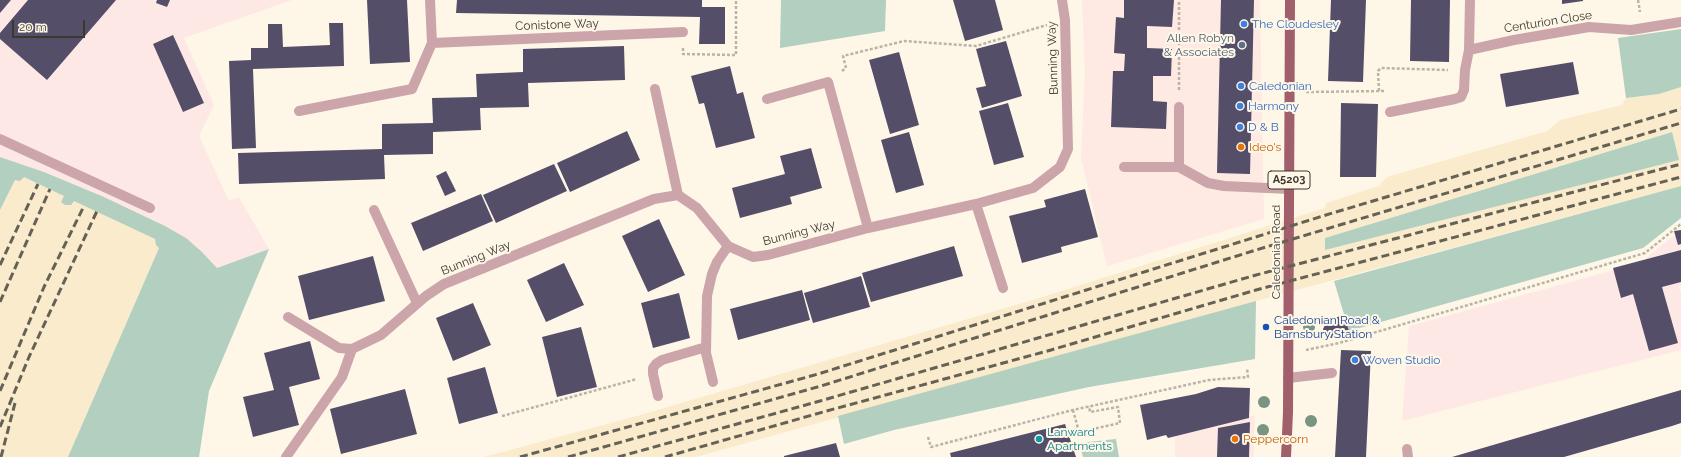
<!DOCTYPE html>
<html>
<head>
<meta charset="utf-8">
<style>
  body { margin:0 }
  #map { position:relative; width:1681px; height:457px; overflow:hidden; background:#fef7e8; font-family:Raleway,sans-serif }
  canvas { display:block }
  .scale { position:absolute; left:12px; top:20px; width:73px; height:18px; box-sizing:border-box; border:2px solid #3c382e; border-top:0; padding-left:5px; font-size:12px; line-height:14px; white-space:nowrap; color:#3c382e; -webkit-text-stroke:3px #fef7e8; paint-order:stroke }
</style>
</head>
<body>
<div id="map">
<canvas width="1681" height="457"></canvas>
<div class="scale">20 m</div>
</div>
<script>
const ctx = document.querySelector('canvas').getContext('2d');
ctx.lineJoin = 'round';
function fillPath(path, color) {
  ctx.fillStyle = color;
  ctx.fill(path, 'evenodd');
}
function toPath(rows) {
  const path = new Path2D();
  for (const r of rows) {
    path.moveTo(r[0], r[1]);
    for (let i = 2; i < r.length; i += 2) path.lineTo(r[i], r[i + 1]);
  }
  return path;
}
function trace(path, color, width, dash) {
  ctx.strokeStyle = color;
  ctx.lineWidth = width;
  ctx.lineCap = dash ? 'butt' : 'round';
  ctx.setLineDash(dash || []);
  ctx.stroke(path);
}
function drawText(font, color, halo, rows, align = 'center') {
  ctx.font = font + ' Raleway,sans-serif';
  ctx.lineWidth = 4;
  ctx.setLineDash([]);
  ctx.textBaseline = 'middle';
  ctx.strokeStyle = halo;
  ctx.fillStyle = color;
  for (const [text, x, y, turn = 0] of rows) {
    ctx.save();
    ctx.translate(x, y);
    ctx.rotate((+turn || 0) * Math.PI / 180);
    ctx.textAlign = isNaN(turn) ? turn : align;
    if (halo) ctx.strokeText(text, 0, 0);
    ctx.fillText(text, 0, 0);
    ctx.restore();
  }
}
fillPath(toPath([
  [1082,0,1260,0,1264,219,1107,266,1081,158,1085,72],
  [1255,415,1254,457,1175,457,1175,435]
]), '#fee9e3');
fillPath(toPath([
  [0,0,292,0,184,38,214,105,199,136,229,201,239,197,269,249,217,268,202,252,186,238,165,226,104,197,44,172,0,157],
  [1681,234,1681,286,1679,286,1681,293,1681,350,1402,421,1409,326,1647,261,1646,258,1672,237]
]), '#fee8e6');
fillPath(toPath([
  [1681,87,1681,186,1256,301,696,457,484,457,644,414,1036,299,1325,208,1326,203,1379,186,1387,177,1547,131,1560,120,1622,105,1626,98,1659,94],
  [1671,132,1679,160,1325,250,1325,238],
  [24,177,155,239,156,245,159,248,68,457,0,457,0,210,15,180]
]), '#f9ebcb');
fillPath(toPath([
  [781,0,886,0,885,31,780,48],
  [1681,29,1681,87,1659,94,1626,98,1618,38],
  [1672,132,1679,160,1325,250,1325,238],
  [0,157,44,172,104,197,165,226,186,238,202,252,217,268,269,249,209,391,199,457,68,457,159,248,156,245,155,239,74,201,71,205,65,205,61,202,64,196,24,177,20,181,15,180,0,210],
  [1681,186,1681,218,1643,248,1349,331,1334,281],
  [1256,301,1255,359,1089,387,894,430,844,444,838,416],
  [1116,439,1119,457,1083,457,1079,443]
]), '#b2cfbf');
fillPath(toPath([
  [0,0,11,0,0,13],
  [28,0,116,0,47,80,0,39,0,33],
  [157,0,170,0,167,7,156,3],
  [367,0,407,0,410,62,370,64],
  [457,0,702,0,702,7,725,7,725,44,699,44,700,17,456,13],
  [953,0,995,0,1003,30,965,41],
  [1124,0,1174,0,1172,27,1147,26,1147,48,1172,49,1171,76,1153,76,1153,101,1167,102,1166,129,1111,127,1113,71,1124,71,1125,54,1114,53,1116,17,1124,18],
  [1221,0,1254,0,1250,174,1217,173],
  [1331,0,1366,0,1363,82,1328,81],
  [1411,0,1450,0,1449,62,1410,61],
  [1562,0,1583,0,1583,1,1562,4],
  [329,23,343,23,344,66,253,69,256,148,232,149,229,61,251,60,251,48,268,48,268,24,282,24,283,47,330,45],
  [173,35,204,103,183,112,153,44],
  [1006,41,1022,96,982,108,976,88,986,86,976,49],
  [624,46,625,80,528,83,529,107,480,108,481,130,433,132,433,154,384,155,385,179,239,184,238,153,382,149,382,124,433,123,432,98,477,97,476,74,523,72,523,49],
  [899,52,919,125,890,134,869,60],
  [1573,62,1579,94,1506,107,1500,74],
  [730,66,737,94,743,92,755,138,716,148,704,103,699,104,691,76],
  [1008,103,1024,157,994,165,979,111],
  [1341,103,1378,104,1376,177,1340,177],
  [627,131,640,160,570,192,557,163],
  [909,132,924,185,896,193,881,140],
  [811,148,822,188,790,197,792,204,740,218,732,188,785,174,780,156],
  [554,164,567,191,496,223,483,195],
  [446,171,456,191,445,196,436,176],
  [1085,189,1098,237,1061,247,1062,252,1022,263,1009,216,1046,207,1044,200],
  [481,194,493,221,423,251,411,223],
  [659,219,685,275,648,292,622,236],
  [1681,230,1681,244,1678,245,1674,231],
  [954,246,963,276,871,302,862,273],
  [1681,250,1681,282,1662,287,1678,343,1649,351,1633,294,1621,298,1613,268],
  [373,256,385,301,309,320,298,276],
  [564,263,584,305,546,322,527,280],
  [861,276,870,307,813,323,804,293],
  [802,290,810,320,738,340,730,309],
  [679,293,690,338,653,348,641,303],
  [473,303,491,345,453,361,436,318],
  [1344,315,1349,331,1347,334,1331,338,1325,336,1323,329,1326,323,1331,319],
  [581,327,597,387,557,397,542,337],
  [310,341,320,379,289,387,299,425,253,437,243,397,274,390,264,353],
  [1341,350,1371,351,1366,457,1335,457],
  [485,367,498,413,459,424,447,378],
  [1218,387,1250,388,1249,418,1168,438,1166,435,1147,440,1140,405,1196,394],
  [405,389,417,434,341,454,330,409],
  [1681,390,1681,423,1672,426,1564,457,1452,457],
  [1250,422,1249,457,1217,457,1218,428],
  [1065,424,1076,457,951,457,950,453],
  [836,443,840,457,784,457,784,456]
]), '#554e68');
trace(toPath([
  [1638,0,1640,12],
  [683,48,683,54,736,55,736,0],
  [842,71,846,68,843,56,904,41,976,46,1047,25],
  [1179,90,1179,0],
  [1379,91,1378,71,1381,68,1448,70],
  [1306,92,1386,91],
  [1306,350,1339,343,1645,253,1681,224],
  [1073,410,1079,432,1120,423,1118,407,1090,412,1089,406],
  [502,416,637,379],
  [928,437,931,447,1073,410,1173,388,1209,380,1248,377,1247,368]
]), '#bab4a7', 2.5, [3, 2]);
trace(toPath([
  [430,0,432,43,683,32],
  [1470,0,1469,50,1514,40,1589,27,1631,30,1681,22],
  [655,89,678,195],
  [767,99,828,82,868,228],
  [299,111,412,89,432,43],
  [1390,112,1455,99,1461,97,1464,90,1465,70,1469,50],
  [0,139,150,208],
  [1124,167,1179,167,1208,183,1224,186,1289,189],
  [1179,167,1179,107],
  [976,204,1003,288],
  [374,210,417,303],
  [288,317,339,348,352,349],
  [352,349,381,335,426,296,444,284,654,199,678,195,697,208,728,246,753,257,768,255,868,228,976,204,1033,188,1060,167,1068,149,1065,20,1062,0],
  [1288,378,1332,373],
  [713,382,706,353,707,296,712,274,717,262,728,246],
  [658,396,653,374,653,368,656,364,662,360,706,347],
  [1407,449,1408,457],
  [286,457,342,377,352,349]
]), '#cca5aa', 10);
trace(toPath([
  [1286,457,1288,412,1290,0]
]), '#a15f6b', 10);
trace(toPath([
  [0,265,38,184],
  [0,302,50,189],
  [0,391,44,287,84,206],
  [0,427,29,357,97,211],
  [1,457,15,403],
  [520,457,818,374,1326,215,1681,109],
  [568,457,821,386,1256,250,1681,123],
  [618,457,820,401,1256,275,1681,164],
  [665,457,823,412,1051,350,1256,290,1681,177]
]), '#666156', 3, [8, 4]);
ctx.fillStyle = '#779581';
for (const [x, y] of [
  [1309,327],
  [1264,402],
  [1311,421],
  [1263,430]
]) {
  ctx.beginPath();
  ctx.arc(x, y, 6, 0, 2 * Math.PI);
  ctx.fill();
}
for (const [x, y, r, color] of [
  [1244,24,4,"#3f7fe0"],
  [1242,45,4,"#5c6f8a"],
  [1241,86,4,"#3f7fe0"],
  [1240,106,4,"#3f7fe0"],
  [1240,127,4,"#3f7fe0"],
  [1241,147,4,"#e8710a"],
  [1266,327,4,"#1a4fb4"],
  [1355,360,4,"#3f7fe0"],
  [1039,439,4,"#0f9aa8"],
  [1235,439,4,"#e8710a"]
]) {
  const dot = new Path2D();
  dot.arc(x, y, r, 0, 2 * Math.PI);
  ctx.fillStyle = color;
  ctx.fill(dot);
  trace(dot, '#fef7e8', 1.5);
}
for (const [x, y, w] of [
  [1289,180,42]
]) {
  const box = new Path2D();
  box.roundRect(x - w / 2, y - 9, w, 18, 3);
  ctx.fillStyle = '#fef7e8';
  ctx.fill(box);
  trace(box, '#3c382e', 1);
}
drawText('bold 11px', '#3c382e', null, [
  ["A5203",1289,180]
]);
drawText('12px', '#3c382e', '#fef7e8', [
  ["Centurion Close",1548,22,-9],
  ["Conistone Way",557,25,-2],
  ["Bunning Way",1053,58,-92],
  ["Bunning Way",799,233,-14],
  ["Caledonian Road",1276,252,-90],
  ["Bunning Way",476,258,-22]
]);
drawText('12px', '#366cbe', '#fef7e8', [
  ["The Cloudesley",1252,24],
  ["Caledonian",1249,86],
  ["Harmony",1248,106],
  ["D & B",1248,127],
  ["Woven Studio",1363,360]
], 'left');
drawText('12px', '#4e5e75', '#fef7e8', [
  ["Allen Robyn",1234,38],
  ["& Associates",1234,52]
], 'right');
drawText('12px', '#c56008', '#fef7e8', [
  ["Ideo's",1249,147],
  ["Peppercorn",1243,439]
], 'left');
drawText('12px', '#164399', '#fef7e8', [
  ["Caledonian Road &",1274,320],
  ["Barnsbury Station",1274,334]
], 'left');
drawText('12px', '#0d838f', '#fef7e8', [
  ["Lanward",1047,432],
  ["Apartments",1047,446]
], 'left');
</script>
</body>
</html>
